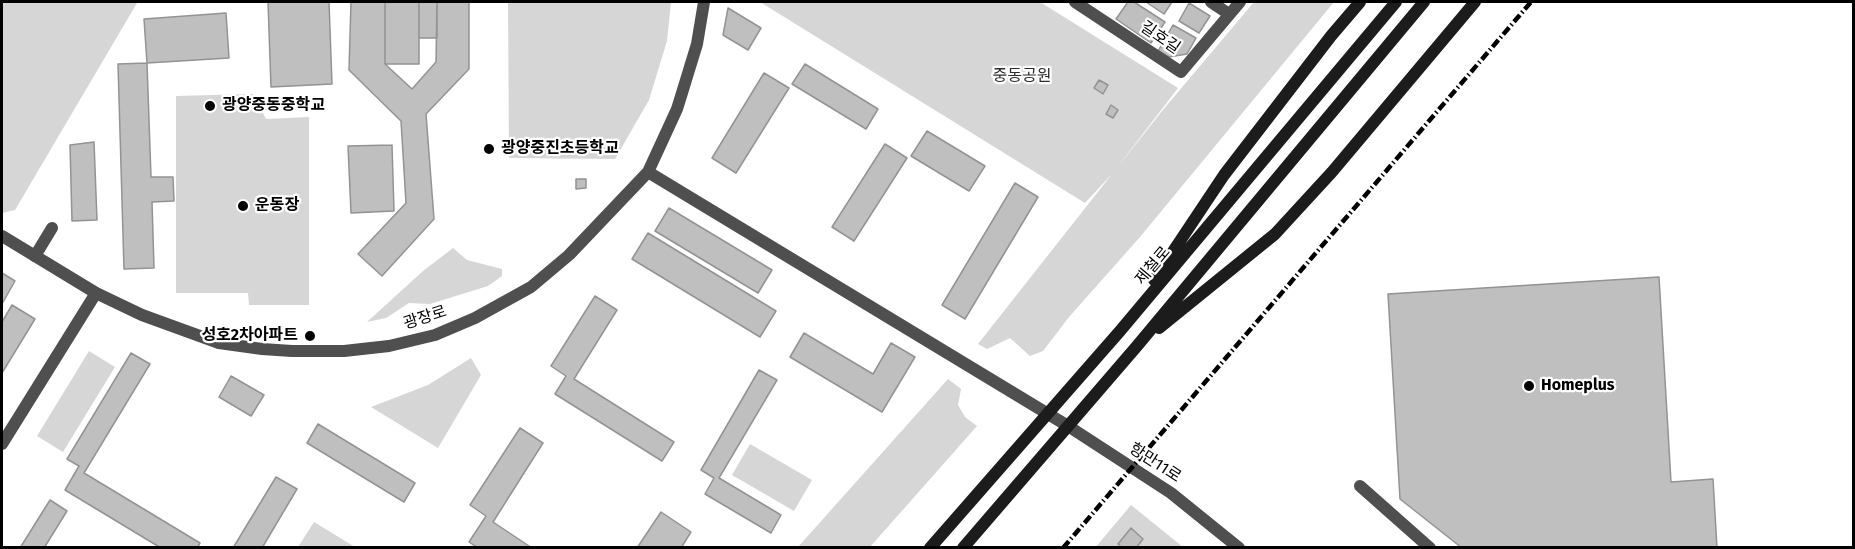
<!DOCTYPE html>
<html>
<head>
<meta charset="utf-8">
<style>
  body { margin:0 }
  #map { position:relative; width:1855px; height:549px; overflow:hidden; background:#fff; font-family:"Fira Sans",sans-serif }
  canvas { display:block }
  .frame { position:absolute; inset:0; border:3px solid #000; pointer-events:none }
</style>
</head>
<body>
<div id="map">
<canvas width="1855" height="549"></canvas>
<div class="frame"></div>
</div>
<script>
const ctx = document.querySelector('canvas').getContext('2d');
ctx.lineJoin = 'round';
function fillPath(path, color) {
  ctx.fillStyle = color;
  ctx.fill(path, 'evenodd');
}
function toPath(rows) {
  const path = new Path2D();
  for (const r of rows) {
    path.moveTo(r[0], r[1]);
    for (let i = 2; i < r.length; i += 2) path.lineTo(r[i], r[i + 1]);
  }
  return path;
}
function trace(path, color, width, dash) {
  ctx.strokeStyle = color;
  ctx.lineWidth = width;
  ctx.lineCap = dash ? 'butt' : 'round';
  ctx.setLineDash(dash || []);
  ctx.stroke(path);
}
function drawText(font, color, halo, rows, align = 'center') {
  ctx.font = font + ' "Fira Sans","Noto Sans KR",sans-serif';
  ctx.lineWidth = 4.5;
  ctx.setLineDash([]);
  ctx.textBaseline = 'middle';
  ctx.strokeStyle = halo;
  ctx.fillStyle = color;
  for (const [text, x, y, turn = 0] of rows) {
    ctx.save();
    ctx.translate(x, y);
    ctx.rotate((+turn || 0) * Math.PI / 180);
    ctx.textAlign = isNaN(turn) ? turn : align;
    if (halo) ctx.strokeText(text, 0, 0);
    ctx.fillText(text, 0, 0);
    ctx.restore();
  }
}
fillPath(toPath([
  [2,2,151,2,137,3,15,210,2,213],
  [508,2,671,2,667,41,649,100,615,159,509,158],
  [760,2,1040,2,1178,88,1116,169,1162,111,1254,2,1334,2,1140,237,1069,317,1043,351,1030,356,1010,338,987,349,978,344,1112,174,1085,203],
  [253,94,266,119,309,117,309,305,249,305,248,293,176,293,176,96],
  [453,248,467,260,502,269,502,276,488,286,430,304,409,303,386,318,367,322,423,271],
  [89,351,115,367,63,452,37,436],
  [471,358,481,375,438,448,371,407,428,385],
  [948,379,961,389,958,405,965,417,977,426,870,547,798,547],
  [750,444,812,480,794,511,732,475],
  [1131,505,1183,547,1095,548],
  [314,522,355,547,298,547]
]), '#d6d6d6');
const building = toPath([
  [268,2,329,2,332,84,271,87,268,2],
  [351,2,385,2,385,64,412,89,436,62,437,2,469,2,469,69,426,114,434,219,382,276,358,254,406,203,401,121,349,70,351,2],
  [385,2,419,2,419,64,385,64,385,2],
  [419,2,437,2,437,38,419,38,419,2],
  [1128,2,1134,2,1165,22,1151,43,1116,19,1128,2],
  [1146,2,1172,2,1164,14,1146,2],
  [1189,3,1210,16,1199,33,1179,21,1189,3],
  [728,8,761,28,748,50,723,35,728,8],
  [226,13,229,58,147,63,144,19,226,13],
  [1173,25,1196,38,1187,54,1169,57,1158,51,1173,25],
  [147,63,151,177,173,177,174,201,152,202,154,268,124,269,118,64,147,63],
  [805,64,878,109,866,129,792,84,805,64],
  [764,73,789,88,736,173,712,158,764,73],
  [1099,80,1108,85,1103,94,1094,88,1099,80],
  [1111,105,1118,110,1113,118,1106,114,1111,105],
  [927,131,985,166,969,191,911,156,927,131],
  [94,142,97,220,72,221,70,145,94,142],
  [885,144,907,158,854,241,832,227,885,144],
  [392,145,394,211,351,213,348,146,392,145],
  [576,179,586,179,586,188,576,189,576,179],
  [1015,183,1038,197,965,319,942,305,1015,183],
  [669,208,772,270,758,293,655,231,669,208],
  [648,233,776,311,760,337,632,259,648,233],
  [2,273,15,281,2,304,2,273],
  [1659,277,1671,482,1713,479,1717,548,1462,548,1400,499,1388,294,1659,277],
  [595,296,617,310,574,379,674,442,662,461,555,394,566,376,551,366,595,296],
  [12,305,35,319,2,373,2,322,12,305],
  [804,333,873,374,891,343,915,357,882,412,790,357,804,333],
  [131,353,150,364,84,473,200,543,197,548,161,548,65,490,79,466,67,459,131,353],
  [759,370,777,380,719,478,781,515,771,533,705,494,714,478,701,470,759,370],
  [231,376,264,395,251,416,219,397,231,376],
  [318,424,415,483,404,502,307,443,318,424],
  [520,428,543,443,493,522,532,548,478,548,469,542,486,516,470,505,520,428],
  [276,477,297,489,262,548,233,548,276,477],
  [50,500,67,511,44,548,20,548,50,500],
  [661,512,691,532,681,548,637,548,661,512],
  [1131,528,1143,539,1136,548,1122,548,1118,544,1131,528]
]);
fillPath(building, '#bfbfbf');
trace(building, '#939393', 1.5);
trace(toPath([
  [1075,2,1181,72,1240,2],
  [1211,2,1229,14],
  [35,256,52,228],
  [2,444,96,293],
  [1360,486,1430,548]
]), '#4f4f4f', 12);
trace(toPath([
  [648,172,1068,426,1171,493,1239,548],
  [2,236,96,293,142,315,219,343,262,349,292,351,344,351,389,346,435,335,475,318,531,287,569,255,648,172,677,109,682,93,697,44,704,2]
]), '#4f4f4f', 12);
trace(toPath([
  [1154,280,1224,175,1331,36,1360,2],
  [1159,328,1275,234,1332,172,1475,2],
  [930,548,1120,331,1396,2],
  [963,548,1137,346,1424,2]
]), '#1c1c1c', 12);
trace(toPath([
  [1063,548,1531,2]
]), '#000', 4.5, [9, 3, 1.5, 3]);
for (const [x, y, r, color] of [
  [210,106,6,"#000"],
  [489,149,6,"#000"],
  [243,206,6,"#000"],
  [310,336,6,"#000"],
  [1529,386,6,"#000"]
]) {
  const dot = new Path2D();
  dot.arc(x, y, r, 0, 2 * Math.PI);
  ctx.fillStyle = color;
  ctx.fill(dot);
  trace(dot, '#fff', 2);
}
drawText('16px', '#000', '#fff', [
  ["길호길",1160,38,34],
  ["제철로",1153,266,-50],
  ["광장로",425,318,-18],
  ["항만11로",1155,463,33]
]);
drawText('16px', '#2d2d2d', '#fff', [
  ["중동공원",1022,77]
]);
drawText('bold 16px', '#000', '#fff', [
  ["광양중동중학교",222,106],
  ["광양중진초등학교",501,149],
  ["운동장",255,206],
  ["성호2차아파트",298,336,"right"],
  ["Homeplus",1541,386]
], 'left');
</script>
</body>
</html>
